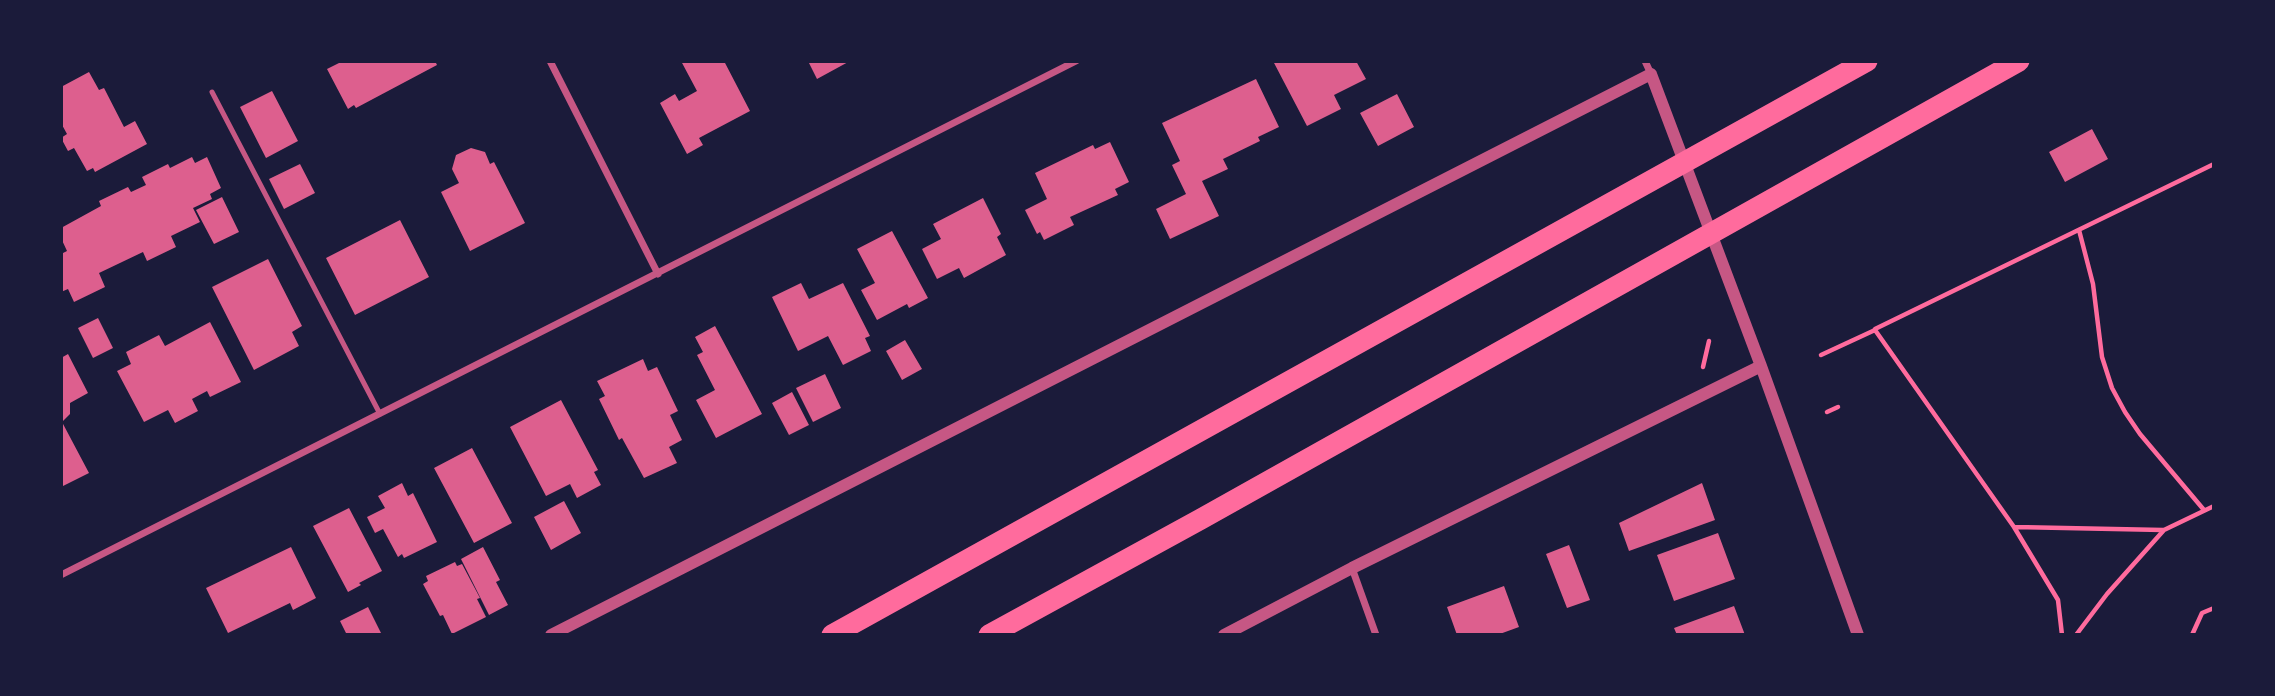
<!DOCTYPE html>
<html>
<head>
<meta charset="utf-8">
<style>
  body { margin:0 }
  #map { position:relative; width:2275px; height:696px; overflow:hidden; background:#1b1b3a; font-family:"Space Grotesk",sans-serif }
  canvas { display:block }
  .frame { position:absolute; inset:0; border:63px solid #1b1b3a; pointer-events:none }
</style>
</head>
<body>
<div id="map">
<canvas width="2275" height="696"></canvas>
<div class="frame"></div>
</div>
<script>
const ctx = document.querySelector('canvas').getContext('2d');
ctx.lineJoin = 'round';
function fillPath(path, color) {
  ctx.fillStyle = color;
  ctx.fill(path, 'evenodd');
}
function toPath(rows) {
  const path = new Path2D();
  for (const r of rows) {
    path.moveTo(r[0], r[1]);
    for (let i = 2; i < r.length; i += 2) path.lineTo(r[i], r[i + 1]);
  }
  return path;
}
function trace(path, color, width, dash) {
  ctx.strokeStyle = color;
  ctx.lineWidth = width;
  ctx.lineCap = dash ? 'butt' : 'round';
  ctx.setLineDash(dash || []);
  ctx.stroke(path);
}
fillPath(toPath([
  [343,61,435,61,437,65,356,108,354,105,348,109,327,69],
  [681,61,724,61,750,111,699,138,703,145,687,154,660,103,675,94,679,101,697,91],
  [808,61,850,61,817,79],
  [1273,61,1356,61,1366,79,1334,95,1341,109,1307,126],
  [89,72,99,90,104,88,124,127,135,121,147,144,95,172,93,168,87,171,74,148,68,151,61,138,67,134,61,123,61,87],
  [1256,79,1279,127,1258,137,1260,141,1223,159,1228,169,1202,181,1219,216,1170,239,1156,209,1186,194,1172,165,1180,161,1162,123],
  [272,91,298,141,266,158,240,107],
  [1397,94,1414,127,1378,146,1360,113],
  [2092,129,2108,159,2065,182,2049,152],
  [1110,142,1129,182,1115,189,1118,195,1070,217,1074,225,1044,240,1040,232,1037,234,1025,210,1047,199,1035,173,1093,145,1095,149],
  [471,148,485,152,490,164,494,162,525,223,470,251,441,192,459,183,452,169,456,155],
  [192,157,195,163,207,157,221,188,210,194,212,199,193,208,200,222,171,236,176,247,147,261,143,252,99,273,105,287,74,302,68,289,61,292,61,254,67,251,61,238,61,228,101,206,99,201,128,187,131,192,146,185,142,177,168,164,170,168],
  [300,164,315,193,284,209,269,179],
  [222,197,239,232,214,244,196,210],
  [983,198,1001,234,997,237,1006,255,964,278,959,268,937,279,922,249,941,239,933,224],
  [400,220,429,277,355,315,326,258],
  [892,231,928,298,909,308,907,304,877,320,861,290,875,283,857,249],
  [268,259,302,326,292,332,299,346,254,370,212,287],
  [801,283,809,299,843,283,870,336,865,338,871,351,843,365,828,336,798,351,772,297],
  [98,318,113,348,93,358,78,328],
  [210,322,241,382,210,397,207,391,192,399,198,411,175,423,168,410,144,422,117,371,131,364,126,352,159,335,165,346],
  [715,326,762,414,716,438,696,400,715,390,697,355,703,352,695,337],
  [905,340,922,369,902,380,886,351],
  [68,354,88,393,70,403,70,414,62,422,89,473,61,487,61,358],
  [643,359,648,371,657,367,678,411,670,415,682,440,669,447,677,463,644,478,622,438,619,440,599,399,605,396,597,381],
  [825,374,841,408,813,422,796,388],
  [792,392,809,425,789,435,772,403],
  [561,400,598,470,594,472,601,485,577,498,570,484,546,496,510,427],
  [472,448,512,523,474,543,434,468],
  [402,483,408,496,413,493,437,542,404,558,402,554,398,557,383,529,375,533,367,517,385,508,378,496],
  [1702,483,1715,520,1629,551,1619,523],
  [564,501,581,533,551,550,534,517],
  [349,508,382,571,359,583,361,585,348,592,313,526],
  [1718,533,1735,579,1674,601,1657,555],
  [1569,545,1590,600,1567,608,1546,554],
  [291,547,316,598,293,610,290,603,228,633,206,588],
  [483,547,500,580,496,582,508,605,489,615,461,559],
  [455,562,457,566,462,564,480,598,477,599,486,617,452,634,443,615,440,616,423,584,428,581,426,576],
  [1504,586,1519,627,1497,635,1457,635,1447,607],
  [1734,606,1745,635,1677,635,1674,628],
  [368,607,382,635,347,635,340,621]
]), '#dd5f8e');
trace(toPath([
  [2079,230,2093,284,2102,357,2112,388,2125,412,2140,434,2204,510],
  [1875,329,2214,164],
  [1821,355,1875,330,2014,527,2058,600,2062,635],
  [1703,367,1709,341],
  [1827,412,1838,407],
  [2015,527,2163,530],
  [2076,635,2107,594,2164,530,2214,506],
  [2192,635,2202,613,2214,608]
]), '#ff6b9d', 4.5);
trace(toPath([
  [212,92,380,414]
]), '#c65784', 5);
trace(toPath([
  [550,61,658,274],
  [1645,61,1651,74],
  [1352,568,1376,635],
  [61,575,1076,61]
]), '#c65784', 7);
trace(toPath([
  [551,635,1651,74,1761,366,1858,635],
  [1224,635,1352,568,1761,366]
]), '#c65784', 12);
trace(toPath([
  [832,635,1867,61],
  [989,635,1201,519,2019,61]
]), '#ff6b9d', 21);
</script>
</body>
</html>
